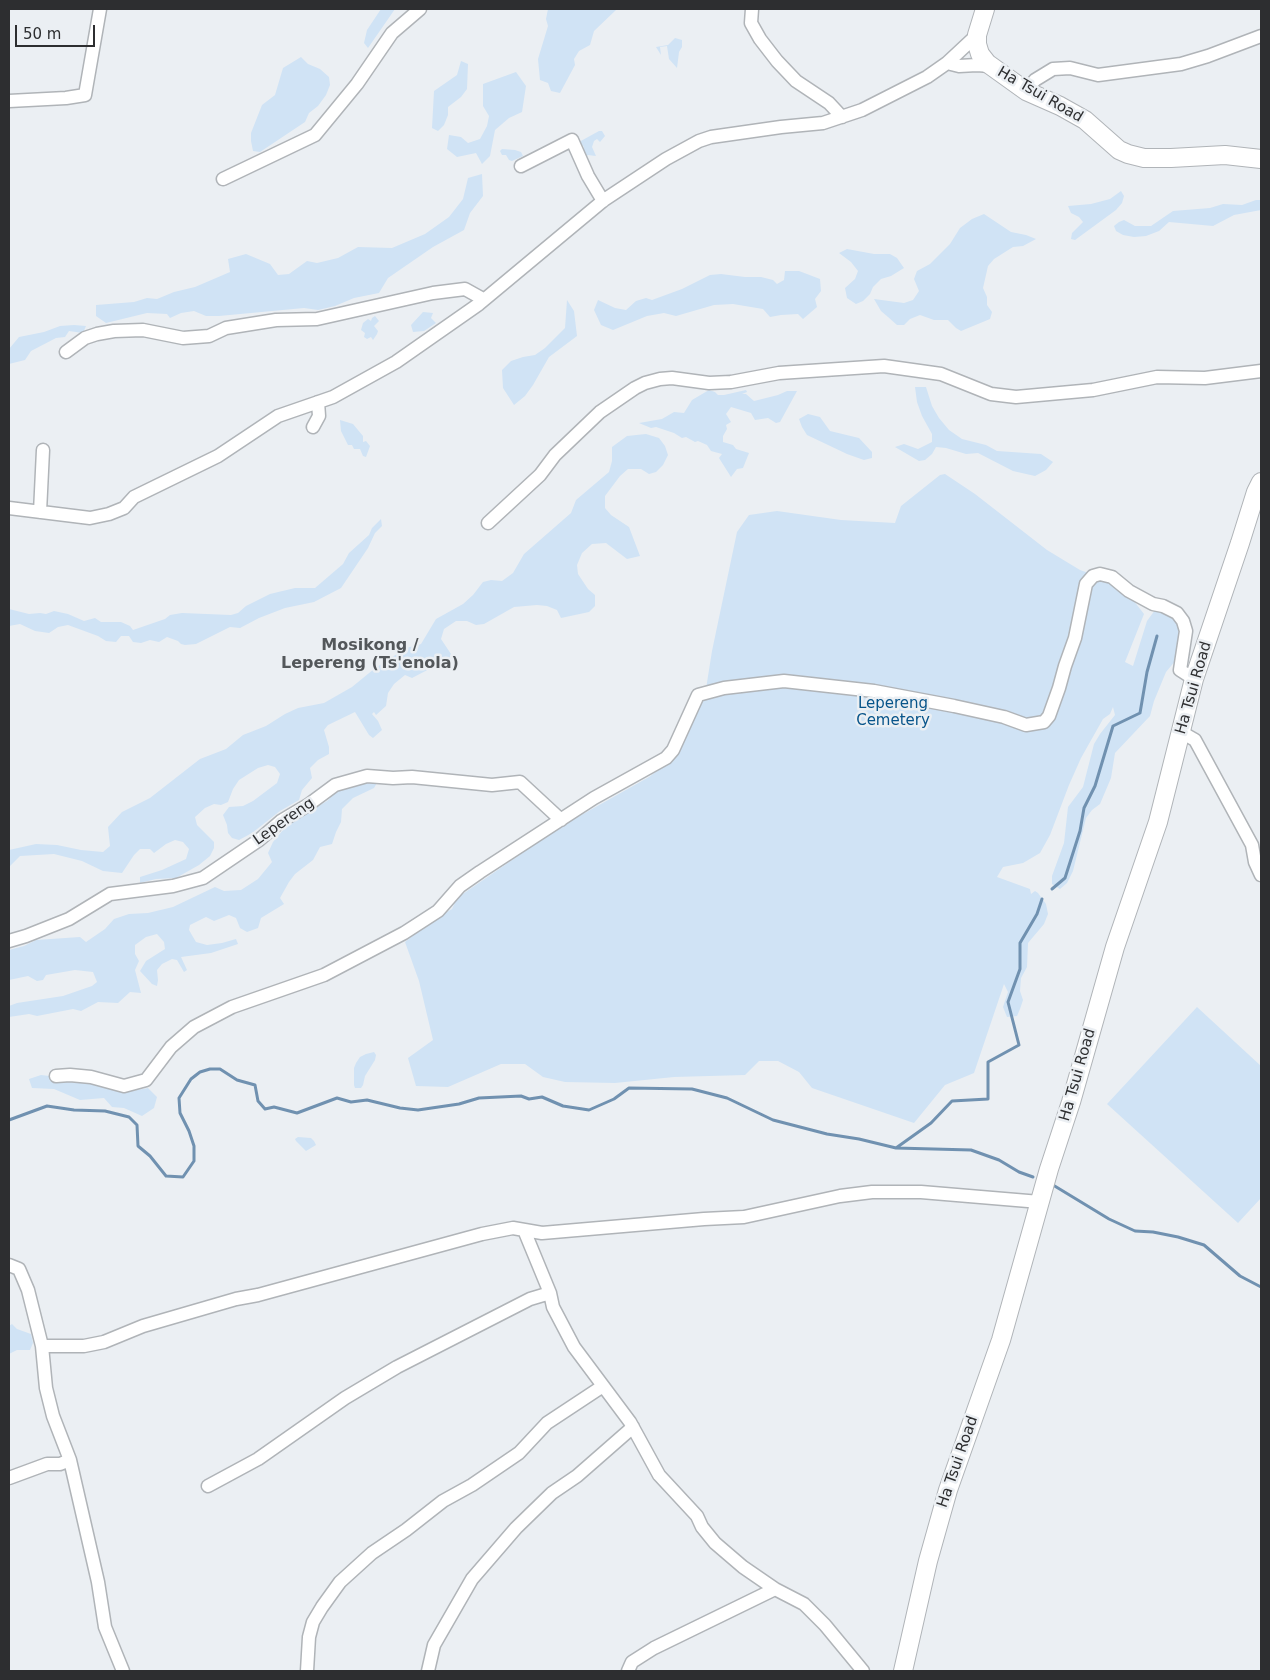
<!DOCTYPE html>
<html>
<head>
<meta charset="utf-8">
<style>
  body { margin:0 }
  #map { position:relative; width:1270px; height:1680px; overflow:hidden; background:#ebeff3; font-family:"DejaVu Sans",sans-serif }
  canvas { display:block }
  .frame { position:absolute; inset:0; border:10px solid #2d2e30; pointer-events:none }
  .scale { position:absolute; left:15px; top:25px; width:80px; height:22px; box-sizing:border-box; border:2px solid #2d2e30; border-top:0; padding-left:6px; font-size:15px; line-height:18px; white-space:nowrap; color:#2d2e30; -webkit-text-stroke:4px #ebeff3; paint-order:stroke }
</style>
</head>
<body>
<div id="map">
<canvas width="1270" height="1680"></canvas>
<div class="frame"></div>
<div class="scale">50 m</div>
</div>
<script>
const ctx = document.querySelector('canvas').getContext('2d');
ctx.lineJoin = 'round';
function fillPath(path, color) {
  ctx.fillStyle = color;
  ctx.fill(path, 'evenodd');
}
function toPath(rows) {
  const path = new Path2D();
  for (const r of rows) {
    path.moveTo(r[0], r[1]);
    for (let i = 2; i < r.length; i += 2) path.lineTo(r[i], r[i + 1]);
  }
  return path;
}
function trace(path, color, width, dash) {
  ctx.strokeStyle = color;
  ctx.lineWidth = width;
  ctx.lineCap = dash ? 'butt' : 'round';
  ctx.setLineDash(dash || []);
  ctx.stroke(path);
}
function drawText(font, color, halo, rows, align = 'center') {
  ctx.font = font + ' "DejaVu Sans",sans-serif';
  ctx.lineWidth = 5;
  ctx.setLineDash([]);
  ctx.textBaseline = 'middle';
  ctx.strokeStyle = halo;
  ctx.fillStyle = color;
  for (const [text, x, y, turn = 0] of rows) {
    ctx.save();
    ctx.translate(x, y);
    ctx.rotate((+turn || 0) * Math.PI / 180);
    ctx.textAlign = isNaN(turn) ? turn : align;
    if (halo) ctx.strokeText(text, 0, 0);
    ctx.fillText(text, 0, 0);
    ctx.restore();
  }
}
fillPath(toPath([
  [381,9,395,9,368,48,364,43,367,30],
  [548,9,612,9,616,10,594,31,590,45,579,51,574,59,575,65,560,93,551,91,548,83,540,80,538,59,548,26,546,19],
  [675,38,682,40,682,47,679,52,677,68,669,59,667,46,660,47,661,55,656,47,668,45],
  [301,57,308,64,320,69,329,77,330,85,326,95,318,106,309,113,305,122,260,152,253,151,251,141,251,133,262,105,275,95,283,68],
  [461,61,468,64,467,89,461,97,448,107,448,115,444,125,438,131,432,128,434,91,457,75],
  [516,72,526,86,522,112,509,118,495,130,490,156,482,164,476,153,457,157,447,149,449,135,461,137,468,143,480,139,487,126,489,116,483,106,483,84],
  [599,131,602,131,605,136,600,142,597,139,594,141,592,147,596,156,588,155,584,159,581,151,584,147,579,142],
  [502,149,515,150,521,152,523,156,512,161,509,160,506,155,502,155,500,151],
  [482,174,483,196,470,213,464,230,433,247,388,278,379,293,354,298,335,306,318,310,304,308,219,316,206,316,194,311,181,313,170,318,167,314,147,313,106,323,96,316,96,305,134,302,147,298,157,299,174,292,195,287,230,272,228,259,246,254,270,264,278,275,289,274,307,261,317,263,338,258,358,247,392,248,425,234,449,217,463,199,468,178],
  [1121,191,1124,196,1122,203,1116,210,1075,240,1071,239,1072,233,1083,222,1079,217,1071,213,1068,206,1091,204,1110,199],
  [1256,200,1261,200,1261,210,1234,215,1213,226,1169,222,1159,231,1146,236,1134,237,1123,235,1116,231,1114,226,1119,222,1124,220,1135,226,1151,226,1173,211,1210,208,1223,204,1242,205],
  [984,214,1011,232,1026,235,1036,239,1023,246,1013,247,994,259,988,266,983,288,987,297,987,305,992,312,990,319,961,331,956,328,948,320,934,320,920,315,910,319,904,325,897,325,888,317,881,311,874,299,904,303,913,300,919,291,914,279,917,271,930,264,950,244,960,228,972,219],
  [847,249,874,254,890,254,897,258,904,268,891,276,881,279,873,287,870,294,863,301,856,304,847,298,845,288,855,279,858,271,851,262,839,253],
  [785,271,799,271,820,279,821,291,815,299,817,307,803,319,798,314,781,315,770,317,763,309,733,304,714,305,676,316,664,313,647,316,613,330,601,325,594,310,598,300,615,308,626,310,636,301,646,298,652,300,682,289,710,275,721,274,745,277,761,277,773,280,777,284,784,280],
  [567,300,574,311,577,336,549,357,533,385,525,396,514,405,503,388,502,370,511,361,523,357,535,355,545,348,565,328],
  [423,312,433,313,431,318,436,323,424,331,413,332,411,325],
  [375,316,379,321,374,326,378,331,377,334,373,340,371,337,367,339,364,337,365,333,361,330,363,323,368,319,371,321,372,318],
  [74,325,86,326,83,333,69,331,65,337,56,338,31,351,25,360,9,364,9,349,19,337,44,332,60,326],
  [915,387,926,387,932,406,939,418,949,430,962,439,986,445,997,451,1041,454,1053,462,1046,470,1035,476,1013,471,978,453,966,454,946,448,936,447,932,454,925,460,919,461,895,447,904,444,918,449,932,442,932,434,922,416,917,402],
  [709,390,715,392,718,395,724,395,746,390,747,392,742,394,746,394,754,401,778,395,787,391,797,391,780,422,776,423,768,418,755,420,751,413,731,407,726,414,731,422,726,425,727,429,723,436,723,442,733,445,736,449,749,453,743,468,737,469,731,477,719,458,722,454,711,451,707,445,698,441,695,442,686,437,682,438,674,433,656,427,651,428,639,423,662,419,674,412,684,413,692,400],
  [808,414,820,417,830,431,859,438,872,452,872,458,864,460,847,454,807,435,802,427,799,419],
  [340,420,353,424,363,436,363,442,366,441,370,446,366,457,363,456,360,449,354,449,352,445,348,445,341,431],
  [646,434,659,438,665,446,668,455,663,465,656,472,649,474,641,469,628,469,620,476,605,496,605,508,611,515,629,527,640,556,627,559,606,543,592,544,582,553,577,565,578,574,588,589,595,595,595,606,589,612,561,618,557,610,547,606,537,605,514,607,484,624,476,625,467,621,456,621,444,629,441,639,451,654,448,663,437,665,412,678,405,675,394,684,388,693,386,706,376,715,374,712,372,714,378,721,382,730,373,738,369,735,355,712,328,725,324,730,329,747,329,754,318,760,310,768,312,778,302,790,299,800,280,811,252,833,239,840,232,838,228,833,227,825,223,815,229,807,243,806,253,801,277,783,280,774,275,767,268,765,258,768,239,780,233,789,228,802,221,805,214,804,205,808,195,817,197,825,214,842,214,848,210,856,199,865,176,878,156,879,140,883,140,877,162,870,186,859,189,849,183,842,175,840,166,844,154,853,150,849,140,849,134,855,122,873,103,871,82,861,54,854,20,856,9,867,9,850,36,844,57,845,81,850,103,852,110,846,108,827,122,812,150,798,200,759,226,749,243,735,266,726,285,714,298,708,324,703,352,687,374,669,406,648,421,644,436,619,463,604,473,595,483,582,491,580,502,581,513,573,524,554,571,513,576,500,609,472,612,461,612,447,627,436],
  [945,474,975,494,1047,550,1080,570,1100,577,1130,596,1144,614,1125,662,1133,666,1147,621,1155,610,1172,615,1179,626,1182,638,1176,660,1166,672,1154,701,1150,716,1115,753,1111,778,1100,804,1092,810,1086,818,1073,871,1067,883,1060,889,1052,884,1052,876,1064,843,1068,807,1083,787,1094,744,1100,734,1115,715,1113,707,1110,714,1103,719,1081,758,1069,785,1050,835,1040,853,1023,863,1003,867,997,877,1030,889,1031,894,1035,891,1038,893,1046,904,1048,914,1044,924,1028,943,1027,967,1021,978,1020,991,1023,1000,1020,1009,1017,1016,1007,1017,1003,1007,1008,992,1004,984,974,1073,945,1085,914,1123,812,1088,799,1072,778,1061,759,1061,745,1075,674,1077,615,1083,565,1082,543,1077,525,1064,501,1064,448,1087,416,1086,408,1058,433,1040,419,981,405,942,428,923,452,909,457,898,560,827,649,777,678,755,690,719,705,695,712,651,737,532,749,515,777,511,841,520,895,523,901,506,940,475],
  [381,519,382,526,375,533,368,548,341,588,314,602,285,608,259,618,240,628,230,627,196,644,185,645,181,644,178,641,167,637,159,642,150,640,141,643,133,642,129,636,121,636,116,642,106,641,98,636,68,625,58,627,49,633,35,631,20,624,9,626,9,609,29,614,40,613,46,614,54,611,68,614,84,621,95,618,101,622,121,622,130,626,133,630,165,619,170,615,182,613,231,615,238,613,246,606,270,594,295,588,315,588,343,564,349,553,369,535,372,528],
  [378,781,374,788,353,798,342,809,341,822,336,832,332,844,320,847,313,860,295,874,289,882,280,898,284,904,261,918,258,928,247,932,240,928,236,918,229,915,214,921,206,917,190,925,189,930,196,942,207,945,222,943,236,939,238,944,211,953,181,957,187,970,184,972,177,960,172,959,162,964,157,970,158,980,157,986,152,984,140,971,146,961,165,949,164,942,157,934,146,937,135,945,135,954,139,961,135,970,141,993,130,992,118,1003,98,1002,81,1011,73,1009,37,1016,29,1014,9,1017,9,1006,17,1003,63,996,92,986,97,982,93,972,75,970,46,975,43,980,37,981,28,976,9,980,9,950,24,946,36,940,80,937,86,942,105,929,114,919,129,914,148,913,173,907,215,887,224,891,241,890,258,879,272,862,268,853,273,842,288,824,327,801,338,790,365,782],
  [1197,1007,1261,1066,1261,1198,1238,1223,1107,1104],
  [374,1052,376,1055,375,1060,365,1076,363,1085,361,1088,355,1088,354,1085,354,1068,356,1063,360,1057,366,1054],
  [41,1075,84,1080,132,1091,148,1088,157,1097,154,1108,142,1116,124,1108,112,1107,104,1098,80,1100,54,1089,32,1088,29,1079],
  [298,1137,311,1138,314,1141,316,1145,306,1151,296,1141,295,1139],
  [12,1324,17,1329,31,1334,33,1343,30,1350,17,1350,9,1354,9,1326]
]), '#d0e3f5');
trace(toPath([
  [1052,889,1065,878,1080,831,1084,808,1095,786,1113,726,1140,713,1147,672,1157,636],
  [9,1120,47,1106,74,1110,105,1111,129,1117,137,1125,138,1146,150,1156,166,1176,183,1177,194,1161,194,1146,189,1131,180,1113,179,1098,191,1079,200,1072,210,1069,220,1069,237,1080,255,1085,258,1101,265,1109,274,1107,297,1113,337,1098,351,1102,367,1100,400,1108,418,1110,459,1104,479,1098,521,1096,529,1099,542,1097,563,1106,589,1110,614,1099,629,1088,692,1089,727,1098,773,1120,827,1134,859,1139,896,1148,971,1150,999,1160,1019,1172,1033,1177],
  [896,1148,931,1123,952,1101,988,1099,988,1062,1019,1045,1008,1002,1020,969,1020,943,1037,914,1042,899],
  [1053,1185,1109,1219,1135,1231,1153,1232,1178,1237,1204,1245,1240,1276,1261,1287]
]), '#7091b0', 3);
const street = toPath([
  [752,9,751,23,760,39,777,61,796,81,829,103,842,117],
  [947,63,959,66,977,65,990,66],
  [1026,91,1035,80,1053,69,1070,68,1098,75,1181,64,1208,56,1261,36],
  [9,101,66,98,85,95,100,9],
  [521,166,572,140,588,176,603,201],
  [223,179,315,135,357,84,392,33,420,9],
  [66,352,85,338,97,334,114,331,143,330,183,338,209,336,226,328,276,320,317,319,433,293,465,289,483,299],
  [313,427,319,416,318,402],
  [9,508,90,518,109,514,124,508,134,497,218,456,278,416,333,397,396,362,479,304,604,200,666,159,699,141,711,137,781,127,823,123,862,110,927,77,947,63,977,35],
  [40,512,43,450],
  [488,523,540,475,555,455,600,412,635,388,645,383,660,379,672,378,709,383,731,382,779,373,884,366,941,374,991,394,1016,397,1093,390,1157,377,1205,378,1261,371],
  [1181,732,1195,740,1252,845,1255,862,1261,875],
  [9,941,26,936,69,919,110,894,173,886,203,878,259,840,281,821,308,805,335,785,367,776,393,778,412,777,492,785,520,782,561,820],
  [56,1076,70,1075,91,1077,124,1086,146,1080,171,1047,194,1027,232,1007,324,975,404,933,438,911,460,886,480,872,594,798,666,758,673,750,698,695,724,688,784,681,874,691,954,706,1004,717,1026,725,1044,722,1049,716,1059,688,1065,666,1075,638,1086,584,1093,576,1100,574,1112,577,1129,591,1153,604,1163,606,1177,613,1183,621,1186,631,1180,670,1194,679],
  [524,1230,550,1293,553,1307,574,1347,630,1422,659,1475,697,1516,702,1527,715,1543,743,1567,775,1589],
  [9,1265,19,1269,28,1290,42,1346,46,1388,53,1416,70,1460,98,1582,105,1627,123,1671],
  [42,1346,84,1346,104,1342,143,1326,236,1299,258,1295,482,1234,513,1228,542,1233,704,1219,744,1217,840,1196,872,1192,921,1192,1040,1202],
  [9,1478,47,1464,60,1464,70,1460],
  [208,1486,258,1459,345,1398,397,1367,530,1299,550,1293],
  [307,1671,309,1637,313,1622,322,1607,340,1582,372,1553,406,1530,443,1501,472,1485,519,1453,547,1423,603,1386],
  [428,1671,434,1645,472,1579,516,1528,552,1493,577,1476,633,1427],
  [628,1671,632,1662,654,1648,775,1589,804,1604,825,1625,863,1671]
]);
const secondary = toPath([
  [985,9,977,35,977,44,980,54,987,63,1026,91,1060,106,1085,120,1119,150,1128,154,1144,158,1171,158,1225,155,1261,159],
  [903,1671,928,1561,948,1490,1001,1340,1049,1169,1071,1102,1115,947,1158,822,1194,679,1240,543,1256,492,1261,482]
]);
trace(street, '#b0b4b8', 15);
trace(secondary, '#b0b4b8', 20);
trace(street, '#fff', 12);
trace(secondary, '#fff', 18);
drawText('15px', '#2d2e30', '#ebeff3', [
  ["Ha Tsui Road",1040,95,30],
  ["Ha Tsui Road",1194,688,-74],
  ["Lepereng",284,822,-35],
  ["Ha Tsui Road",1078,1075,-74],
  ["Ha Tsui Road",958,1462,-71]
]);
drawText('15px', '#07548a', '#ebeff3', [
  ["Lepereng",893,704],
  ["Cemetery",893,721]
]);
drawText('bold 16px', '#53575a', '#ebeff3', [
  ["Mosikong /",370,646],
  ["Lepereng (Ts'enola)",370,664]
]);
</script>
</body>
</html>
